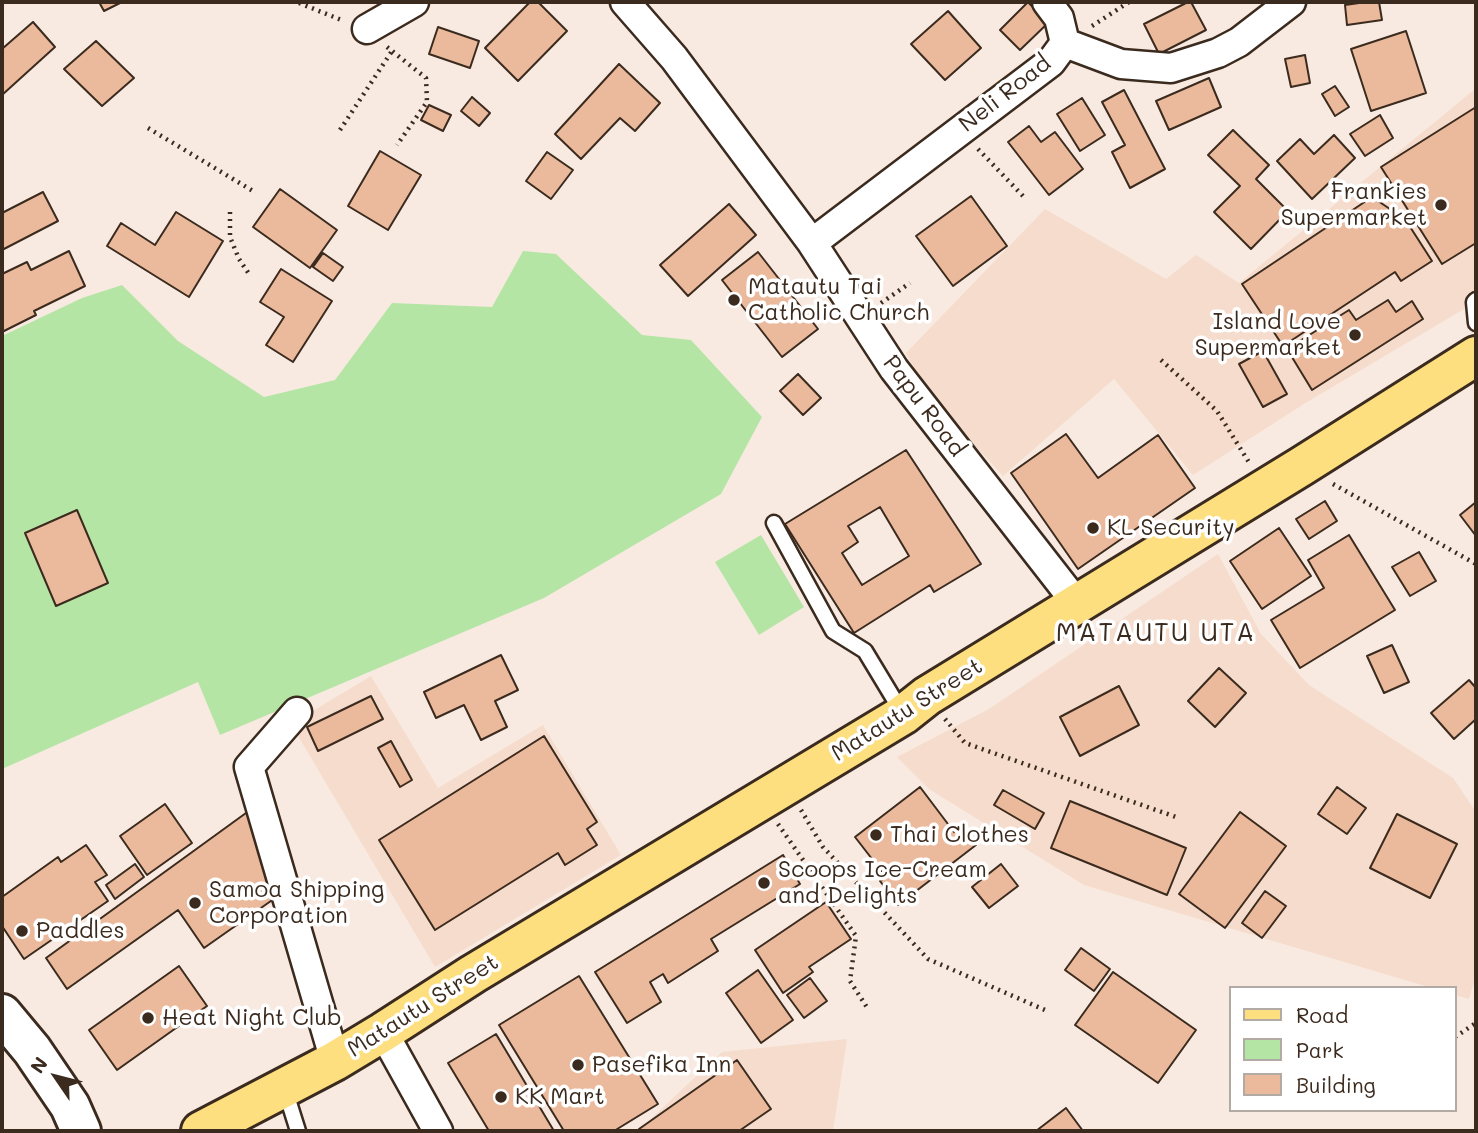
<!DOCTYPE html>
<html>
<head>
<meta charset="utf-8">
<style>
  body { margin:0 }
  #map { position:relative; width:1478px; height:1133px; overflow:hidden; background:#f9eae1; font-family:Mali,sans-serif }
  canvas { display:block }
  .frame { position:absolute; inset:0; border:4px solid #3b2a1e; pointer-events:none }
  .legend { position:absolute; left:1229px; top:986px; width:228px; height:126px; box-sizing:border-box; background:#fff; border:2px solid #b1aaa5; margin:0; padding:9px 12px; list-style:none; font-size:21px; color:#3b2a1e }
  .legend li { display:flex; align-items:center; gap:14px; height:35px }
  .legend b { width:35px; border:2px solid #b1aaa5 }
  .north { position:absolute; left:21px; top:1042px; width:70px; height:70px; -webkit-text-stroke:5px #fff; paint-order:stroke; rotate:305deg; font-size:19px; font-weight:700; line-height:28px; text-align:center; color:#3b2a1e }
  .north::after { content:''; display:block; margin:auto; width:24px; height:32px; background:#3b2a1e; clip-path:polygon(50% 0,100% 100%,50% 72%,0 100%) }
</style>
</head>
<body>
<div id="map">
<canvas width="1478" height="1133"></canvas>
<div class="frame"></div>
<ul class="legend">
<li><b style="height:9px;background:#fddf80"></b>Road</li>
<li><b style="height:19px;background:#b5e5a5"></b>Park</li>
<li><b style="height:19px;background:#ebba9c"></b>Building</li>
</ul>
<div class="north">N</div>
</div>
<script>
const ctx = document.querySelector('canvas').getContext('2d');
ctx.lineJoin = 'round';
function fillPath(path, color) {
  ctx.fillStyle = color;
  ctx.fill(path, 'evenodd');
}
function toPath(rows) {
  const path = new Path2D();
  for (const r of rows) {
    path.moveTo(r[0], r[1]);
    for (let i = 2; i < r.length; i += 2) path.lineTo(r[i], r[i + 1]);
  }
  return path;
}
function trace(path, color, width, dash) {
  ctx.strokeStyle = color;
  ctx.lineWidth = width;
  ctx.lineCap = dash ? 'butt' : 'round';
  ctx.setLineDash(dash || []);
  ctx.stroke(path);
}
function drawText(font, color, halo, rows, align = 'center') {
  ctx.font = font + ' Mali,sans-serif';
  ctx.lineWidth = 7;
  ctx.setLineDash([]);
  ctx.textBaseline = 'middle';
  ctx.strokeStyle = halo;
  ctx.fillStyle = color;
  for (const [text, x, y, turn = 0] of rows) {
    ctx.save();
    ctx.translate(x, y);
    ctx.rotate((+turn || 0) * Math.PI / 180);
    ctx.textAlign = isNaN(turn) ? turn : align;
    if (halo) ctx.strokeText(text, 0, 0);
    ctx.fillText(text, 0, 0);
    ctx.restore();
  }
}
fillPath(toPath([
  [1476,57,1476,302,1307,402,1193,475,1114,379,1003,476,927,393,906,353,1045,209,1166,279,1196,255,1239,283,1475,89],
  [1218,554,1261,634,1309,685,1453,778,1476,812,1476,975,1469,999,1455,995,1455,988,1432,988,1084,885,929,789,897,757,989,709],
  [371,676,438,788,543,725,621,855,435,967,291,724],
  [847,1039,833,1131,638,1131,722,1052]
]), '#f5dccc');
fillPath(toPath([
  [523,251,556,254,642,335,691,340,762,417,721,494,544,598,220,735,198,682,2,769,2,336,82,298,122,285,178,341,264,397,335,380,392,303,492,307],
  [761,535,804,607,759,635,715,562]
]), '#b5e5a5');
const building = toPath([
  [99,2,122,2,104,11,99,2],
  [530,2,538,2,567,31,518,81,485,48,530,2],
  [1028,2,1048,23,1020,50,1000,30,1028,2],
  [1188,2,1191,2,1206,30,1159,54,1144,24,1188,2],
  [1366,2,1379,2,1382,20,1347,25,1345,5,1366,2],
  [948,11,981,48,945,80,911,44,948,11],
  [33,22,55,47,2,95,2,49,33,22],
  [438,27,479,41,470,68,429,54,438,27],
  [1406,31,1426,93,1371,111,1351,49,1406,31],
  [96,41,134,78,102,106,64,69,96,41],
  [1305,55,1310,83,1291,87,1285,59,1305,55],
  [619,64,660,103,635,131,620,118,581,159,555,134,619,64],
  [1209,78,1221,107,1169,130,1156,101,1209,78],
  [1335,86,1349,107,1335,116,1322,94,1335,86],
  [1124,90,1165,169,1130,188,1112,152,1125,145,1102,102,1124,90],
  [472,97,490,113,479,126,461,111,472,97],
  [1082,98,1105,135,1080,151,1057,114,1082,98],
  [429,105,451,115,443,131,421,120,429,105],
  [1476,107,1476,243,1442,264,1381,167,1476,107],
  [1380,115,1393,138,1365,156,1350,134,1380,115],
  [1029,126,1041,142,1055,132,1083,169,1049,195,1008,142,1029,126],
  [1233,130,1269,165,1256,179,1288,211,1251,249,1214,212,1240,186,1208,155,1233,130],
  [1334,135,1355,158,1312,199,1277,161,1300,139,1314,154,1334,135],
  [380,151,421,175,388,230,348,206,380,151],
  [547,152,573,170,551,199,526,181,547,152],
  [280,189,337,230,310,268,253,227,280,189],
  [43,192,58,221,2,250,2,213,43,192],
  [971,196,1007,246,953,286,916,236,971,196],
  [1372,197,1405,219,1432,261,1401,281,1395,272,1283,346,1242,284,1372,197],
  [729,204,756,235,688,296,660,265,729,204],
  [176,212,223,241,189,297,107,246,121,223,155,245,176,212],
  [69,251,85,286,34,311,36,315,2,332,2,274,27,262,31,270,69,251],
  [758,252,818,329,782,357,722,280,758,252],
  [323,253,343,267,333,281,313,267,323,253],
  [281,269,332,301,293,362,266,345,284,317,260,302,281,269],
  [1388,300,1396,312,1412,301,1423,319,1312,390,1287,349,1349,310,1356,320,1388,300],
  [1263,351,1287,394,1263,407,1239,364,1263,351],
  [798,374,821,398,803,415,780,391,798,374],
  [1066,434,1098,478,1158,435,1195,488,1078,569,1011,473,1066,434],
  [906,450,981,564,934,592,930,585,854,633,785,524,906,450],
  [880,507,909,556,862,585,842,553,858,542,848,526,880,507],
  [1325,501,1337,521,1309,539,1296,519,1325,501],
  [1476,502,1476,536,1460,515,1476,502],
  [77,510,108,583,56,606,25,533,77,510],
  [1279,528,1311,576,1262,609,1230,561,1279,528],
  [1349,535,1395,610,1300,668,1271,620,1324,588,1308,560,1349,535],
  [1419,552,1436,581,1410,596,1392,567,1419,552],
  [1392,645,1409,682,1384,693,1367,656,1392,645],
  [501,655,518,690,495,701,507,727,481,740,464,705,436,718,424,692,501,655],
  [1219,668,1246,693,1215,727,1188,701,1219,668],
  [1469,680,1476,688,1476,719,1454,739,1431,713,1469,680],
  [1119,686,1139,725,1080,756,1060,717,1119,686],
  [371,696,383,719,318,751,307,727,371,696],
  [544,736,597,822,587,829,597,845,565,865,558,853,435,930,379,840,544,736],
  [391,741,412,780,400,787,378,748,391,741],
  [920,787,954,832,962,826,976,845,898,905,880,881,886,877,855,837,920,787],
  [1337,787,1366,808,1347,834,1318,814,1337,787],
  [1003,790,1044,813,1035,829,994,805,1003,790],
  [1070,801,1186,848,1167,895,1051,848,1070,801],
  [165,804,192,843,147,875,120,836,165,804],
  [257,805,278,896,204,948,178,910,67,989,46,958,257,805],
  [1240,812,1286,846,1225,928,1179,894,1240,812],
  [1397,814,1457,844,1430,898,1370,868,1397,814],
  [86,845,107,875,95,882,108,901,24,959,2,926,2,897,58,857,61,862,86,845],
  [783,855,800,884,711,939,718,951,668,983,663,974,650,982,661,1002,627,1023,595,972,783,855],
  [135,864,144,877,115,899,106,885,135,864],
  [1001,864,1018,886,989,908,972,887,1001,864],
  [1265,891,1286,906,1262,938,1242,923,1265,891],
  [826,902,851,939,809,967,813,972,783,993,755,950,826,902],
  [1081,948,1110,969,1094,991,1065,970,1081,948],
  [179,966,207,1006,117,1070,89,1030,179,966],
  [758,970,793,1020,761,1043,726,993,758,970],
  [1113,972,1196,1030,1158,1083,1075,1025,1113,972],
  [579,976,658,1104,614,1131,564,1131,499,1025,579,976],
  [810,978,827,1001,804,1018,787,995,810,978],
  [496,1034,554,1131,489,1131,448,1063,496,1034],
  [737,1060,771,1109,739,1131,640,1131,639,1129,737,1060],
  [1066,1108,1083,1131,1036,1131,1066,1108]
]);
fillPath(building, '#ebba9c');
trace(building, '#3b2a1e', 2);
const service = toPath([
  [1476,300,1474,302,1476,323],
  [774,523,833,631,865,651,903,714],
  [287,1096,298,1131]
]);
const minor = toPath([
  [625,2,674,58,812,243,894,369,1078,605],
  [1047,2,1059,18,1065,43],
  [367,29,414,2],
  [1065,43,1121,64,1171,68,1218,53,1239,42,1291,2],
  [812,243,1051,62,1065,43],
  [297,712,249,767,335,1061],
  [383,1032,438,1131]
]);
const secondary = toPath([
  [2,1014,32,1050,70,1106,81,1131]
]);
const primary = toPath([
  [201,1131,335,1061,383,1032,473,974,903,715,927,696,1302,466,1476,356]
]);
trace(service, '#3b2a1e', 19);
trace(minor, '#3b2a1e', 33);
trace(secondary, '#3b2a1e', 44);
trace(primary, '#3b2a1e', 44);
trace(toPath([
  [299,3,344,21],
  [1092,26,1129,2],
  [387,47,426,78,427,102,397,145],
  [148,128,253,191],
  [340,130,392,51],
  [978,149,1023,196],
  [230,212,230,237,239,259,249,274],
  [881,303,910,283],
  [1161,360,1217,411,1250,464],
  [1333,484,1476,564],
  [945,719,965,743,1176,817],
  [801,810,823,847,928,959,1045,1010],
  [778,824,856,936,850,981,868,1009],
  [1455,1037,1476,1023]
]), '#3b2a1e', 4.5, [2, 5]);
trace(service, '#fff', 14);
trace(minor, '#fff', 28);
trace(secondary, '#fff', 38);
trace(primary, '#fddf80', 38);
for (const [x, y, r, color] of [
  [1441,205,7,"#3b2a1e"],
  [734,300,7,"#3b2a1e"],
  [1355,335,7,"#3b2a1e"],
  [1093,528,7,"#3b2a1e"],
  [876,835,7,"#3b2a1e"],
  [764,883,7,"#3b2a1e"],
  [195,903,7,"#3b2a1e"],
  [22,931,7,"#3b2a1e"],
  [148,1018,7,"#3b2a1e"],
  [578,1065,7,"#3b2a1e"],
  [501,1097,7,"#3b2a1e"]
]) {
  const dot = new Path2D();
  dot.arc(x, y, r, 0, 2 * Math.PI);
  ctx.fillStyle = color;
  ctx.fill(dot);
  trace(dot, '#fff', 2.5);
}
drawText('23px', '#3b2a1e', '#fff', [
  ["Neli Road",1005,94,-38],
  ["Papu Road",924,406,53],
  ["Matautu Street",907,710,-32],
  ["Matautu Street",423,1006,-32]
]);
drawText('23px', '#3b2a1e', '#fff', [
  ["Frankies",1427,192,"right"],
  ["Supermarket",1427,218,"right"],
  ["Matautu Tai",748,287],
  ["Catholic Church",748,313],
  ["Island Love",1341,322,"right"],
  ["Supermarket",1341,348,"right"],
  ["KL Security",1107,528],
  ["Thai Clothes",890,835],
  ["Scoops Ice-Cream",778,870],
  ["and Delights",778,896],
  ["Samoa Shipping",209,890],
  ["Corporation",209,916],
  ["Paddles",36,931],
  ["Heat Night Club",162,1018],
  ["Pasefika Inn",592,1065],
  ["KK Mart",515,1097]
], 'left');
ctx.letterSpacing = '2px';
drawText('26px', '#3b2a1e', '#fff', [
  ["MATAUTU UTA",1156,633]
]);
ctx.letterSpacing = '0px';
</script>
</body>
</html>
